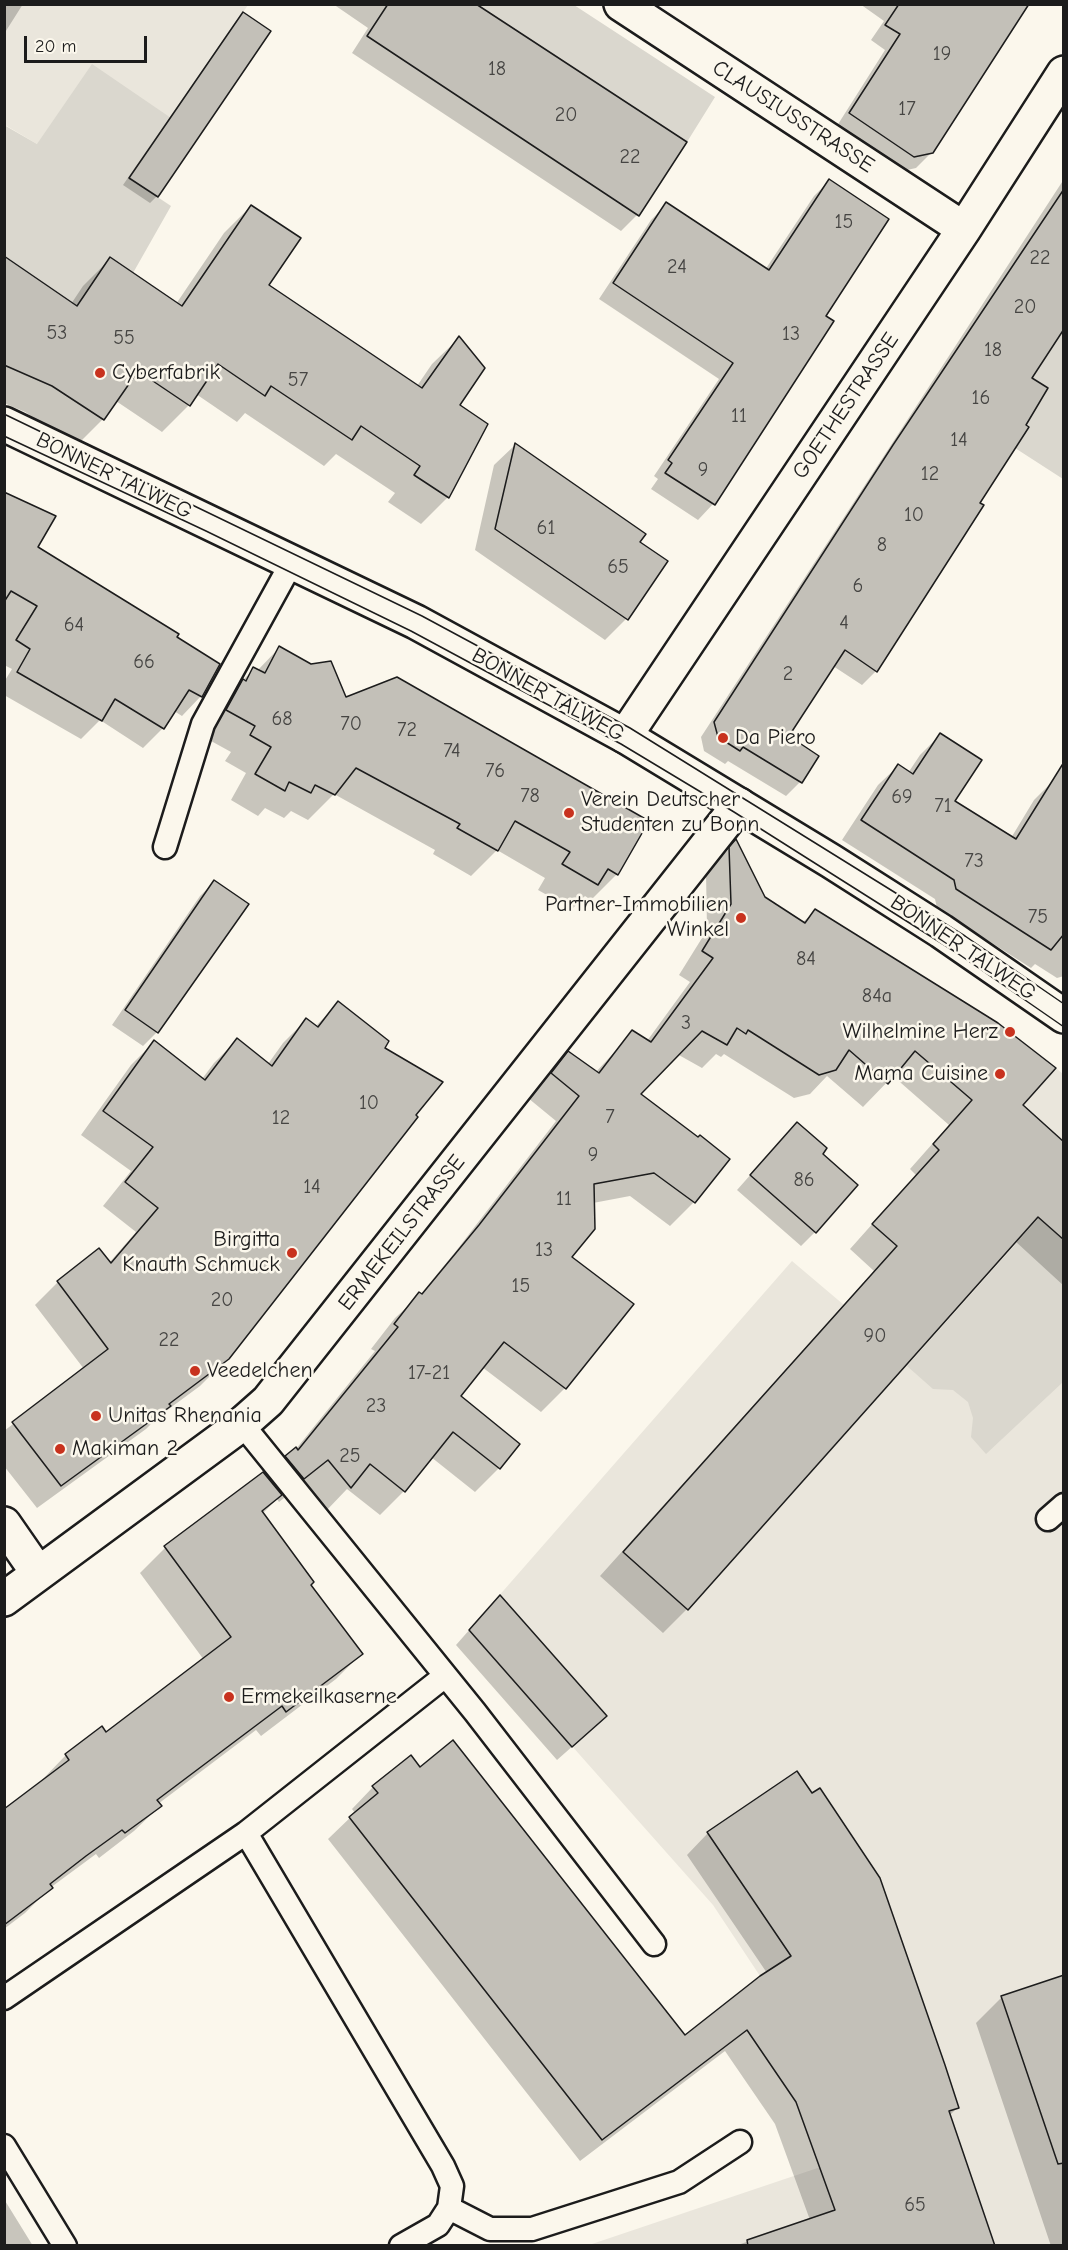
<!DOCTYPE html>
<html>
<head>
<meta charset="utf-8">
<style>
  body { margin:0 }
  #map { position:relative; width:1068px; height:2250px; overflow:hidden; background:#fbf7ec; font-family:"Comic Neue",sans-serif }
  canvas { display:block }
  .frame { position:absolute; inset:0; border:6px solid #1c1c1c; pointer-events:none }
  .scale { position:absolute; left:24px; top:36px; width:123px; height:27px; box-sizing:border-box; border:3px solid #1c1c1c; border-top:0; padding-left:8px; font-size:18px; line-height:21px; white-space:nowrap; color:#1c1c1c; -webkit-text-stroke:4px #fbf7ec; paint-order:stroke }
</style>
</head>
<body>
<div id="map">
<canvas width="1068" height="2250"></canvas>
<div class="frame"></div>
<div class="scale">20 m</div>
</div>
<script>
const ctx = document.querySelector('canvas').getContext('2d');
ctx.lineJoin = 'round';
function fillPath(path, color) {
  ctx.fillStyle = color;
  ctx.fill(path, 'evenodd');
}
function toPath(rows) {
  const path = new Path2D();
  for (const r of rows) {
    path.moveTo(r[0], r[1]);
    for (let i = 2; i < r.length; i += 2) path.lineTo(r[i], r[i + 1]);
  }
  return path;
}
function trace(path, color, width, dash) {
  ctx.strokeStyle = color;
  ctx.lineWidth = width;
  ctx.lineCap = dash ? 'butt' : 'round';
  ctx.setLineDash(dash || []);
  ctx.stroke(path);
}
function drawText(font, color, halo, rows, align = 'center') {
  ctx.font = font + ' "Comic Neue",sans-serif';
  ctx.lineWidth = 5;
  ctx.setLineDash([]);
  ctx.textBaseline = 'middle';
  ctx.strokeStyle = halo;
  ctx.fillStyle = color;
  for (const [text, x, y, turn = 0] of rows) {
    ctx.save();
    ctx.translate(x, y);
    ctx.rotate((+turn || 0) * Math.PI / 180);
    ctx.textAlign = isNaN(turn) ? turn : align;
    if (halo) ctx.strokeText(text, 0, 0);
    ctx.fillText(text, 0, 0);
    ctx.restore();
  }
}
fillPath(toPath([
  [5,5,248,5,171,118,37,144,5,125],
  [1056,1068,1063,1074,1063,2245,589,2245,865,2152,760,1976,713,1905,469,1630,792,1261,844,1305]
]), '#eae6dc');
fillPath(toPath([
  [476,5,574,5,715,97,687,142],
  [92,64,171,118,129,178,171,206,133,273,75,309,52,289,13,262,5,266,4,125,37,144],
  [1063,329,1063,479,1015,448,1020,421,1037,406,1048,388,1017,368],
  [1039,1218,1063,1240,1063,1382,986,1454,971,1437,973,1418,968,1402,953,1390,933,1389,907,1366]
]), '#dad7ce');
fillPath(toPath([
  [4,4,23,4,4,34],
  [333,4,474,4,637,215,621,231,352,53,368,28],
  [860,4,1028,4,932,152,916,168,898,172,835,129,885,50,871,40,884,21],
  [243,14,157,196,150,203,123,185,236,21],
  [1064,179,1064,319,876,671,862,685,833,666,787,736,817,756,800,782,786,796,728,761,725,764,704,751,701,737],
  [829,181,824,316,832,321,713,504,698,520,651,489,658,479,654,476,719,379,599,299,651,220,667,204,765,270,814,196],
  [251,206,267,286,417,386,432,364,459,338,458,405,487,425,448,497,421,524,388,502,395,493,336,454,324,466,245,413,237,422,196,394,189,405,162,432,116,401,103,419,76,446,25,412,4,403,4,268,71,304,83,286,110,259,176,304,224,233],
  [515,445,638,542,626,619,605,640,475,550,494,465],
  [4,494,36,547,175,637,201,696,182,716,174,711,163,728,143,748,100,720,81,739,4,695,4,682,12,669,4,665],
  [279,648,345,699,647,822,617,874,591,900,585,896,572,909,538,890,545,878,497,850,471,876,433,854,435,850,334,794,308,820,291,811,284,818,265,808,258,816,231,800,246,773,225,761,231,752,202,736,228,695,254,669,257,671],
  [940,735,953,801,1011,838,1034,800,1064,770,1064,976,1057,978,1035,964,1031,968,937,908,935,899,842,840,878,785,898,766,908,773,920,755],
  [736,842,764,898,802,923,815,911,1064,1144,1064,1286,1015,1241,687,1609,663,1633,600,1576,874,1271,850,1249,916,1175,910,1169,949,1125,893,1076,863,1107,827,1076,810,1094,794,1098,724,1054,721,1057,716,1054,702,1068,677,1054,639,1094,698,1139,728,1159,694,1202,670,1226,630,1196,593,1203,570,1257,632,1305,565,1388,541,1412,482,1367,459,1396,518,1444,499,1468,475,1492,431,1457,404,1491,380,1515,347,1489,326,1511,303,1483,279,1502,277,1499,262,1514,309,1585,361,1654,336,1679,261,1736,256,1730,158,1804,160,1806,134,1831,99,1858,96,1854,50,1888,25,1913,4,1929,4,1811,42,1782,41,1781,66,1755,106,1734,204,1660,140,1573,165,1548,266,1477,296,1449,375,1351,371,1349,395,1318,420,1295,456,1251,556,1121,528,1098,545,1077,569,1053,595,1073,633,1032,647,1041,690,982,679,975,707,930,706,873],
  [214,882,157,1032,143,1046,112,1025,200,896],
  [338,1003,224,1362,200,1386,158,1417,146,1429,37,1508,4,1466,4,1431,84,1369,35,1305,58,1282,109,1263,136,1232,103,1206,131,1171,81,1135,131,1065,154,1042,202,1079,214,1063,237,1040,268,1064,283,1043,306,1020,315,1027],
  [783,1138,821,1154,815,1232,801,1246,737,1190],
  [486,1611,591,1730,557,1760,456,1645],
  [420,1769,684,2037,767,1973,687,1855,708,1833,957,2108,949,2116,994,2246,735,2246,810,2220,775,2124,725,2051,580,2161,328,1839,355,1813,352,1809,373,1787],
  [1064,1977,1064,2246,1051,2246,976,2023,1002,1997],
  [4,2199,33,2246,4,2246]
]), '#0003');
const building = toPath([
  [388,4,476,4,687,142,639,216,367,36,388,4],
  [899,4,1029,4,933,153,914,157,849,113,900,34,885,25,899,4],
  [243,12,271,31,158,197,129,178,243,12],
  [829,179,889,219,826,316,834,321,715,505,665,473,672,463,668,460,733,363,613,283,666,202,769,270,829,179],
  [1064,189,1064,329,1032,378,1048,388,1026,425,1029,427,980,503,984,505,877,672,845,650,789,736,819,756,802,783,743,747,740,751,718,737,714,722,893,445,1064,189],
  [251,205,301,238,269,285,422,388,459,336,485,368,460,405,488,424,449,498,414,475,420,466,361,426,352,440,271,386,265,396,218,364,190,406,138,371,104,420,52,386,4,365,4,256,77,306,110,257,182,306,251,205],
  [515,443,646,534,640,542,668,561,628,620,495,529,515,443],
  [4,492,56,516,38,547,179,634,177,637,220,664,202,697,189,690,164,729,115,699,102,721,17,672,30,649,16,640,37,606,11,591,4,602,4,492],
  [279,646,311,664,331,661,346,697,397,677,649,821,618,875,608,869,598,885,562,864,570,852,515,821,498,851,457,828,460,824,356,768,335,795,315,785,311,793,289,782,285,791,255,774,271,747,250,735,255,726,226,710,243,679,246,681,253,667,265,673,279,646],
  [940,733,982,760,955,801,1016,839,1064,762,1064,934,1051,950,956,889,954,880,861,820,898,764,913,774,940,733],
  [736,839,765,897,805,923,815,909,998,1023,1056,1068,1023,1105,1064,1142,1064,1240,1038,1217,688,1610,623,1552,897,1246,872,1224,939,1150,933,1144,972,1100,915,1051,888,1084,849,1050,836,1070,819,1075,748,1030,746,1034,737,1028,727,1045,702,1031,641,1094,698,1137,700,1135,730,1159,695,1203,654,1173,594,1184,595,1229,572,1257,634,1304,566,1389,504,1342,461,1396,520,1444,500,1469,453,1432,405,1492,370,1464,351,1488,328,1460,304,1479,285,1456,296,1447,298,1450,398,1327,394,1324,419,1292,422,1294,479,1225,579,1096,551,1073,568,1051,599,1073,632,1030,651,1042,713,958,702,951,731,904,729,847,736,839],
  [214,880,249,904,158,1033,125,1010,214,880],
  [338,1001,389,1041,385,1048,443,1082,416,1115,418,1117,229,1359,169,1404,171,1406,61,1486,12,1422,108,1349,57,1281,99,1248,111,1263,158,1208,125,1182,153,1147,103,1111,154,1040,205,1080,237,1038,272,1066,306,1018,318,1027,338,1001],
  [797,1122,827,1148,823,1154,858,1185,816,1233,750,1175,797,1122],
  [263,1472,282,1495,262,1511,314,1582,311,1585,363,1654,286,1712,282,1706,157,1800,162,1806,125,1833,122,1830,86,1856,50,1884,53,1888,4,1925,4,1809,69,1760,65,1754,102,1726,106,1732,231,1637,164,1546,263,1472],
  [500,1595,607,1716,572,1747,469,1630,500,1595],
  [453,1740,685,2035,760,1976,791,1956,707,1832,797,1771,812,1793,820,1788,880,1878,945,2065,959,2108,949,2111,995,2246,748,2246,747,2240,835,2210,796,2102,747,2030,602,2140,349,1817,378,1793,372,1786,411,1755,420,1767,453,1740],
  [1064,1975,1064,2163,1058,2164,1001,1996,1064,1975]
]);
fillPath(building, '#c3c0b8');
trace(building, '#1c1c1c', 1.5);
const service = toPath([
  [165,847,203,724,292,562],
  [242,1424,475,1712,654,1944],
  [1048,1519,1064,1505],
  [246,1833,443,2166,452,2186,449,2208,438,2225,401,2246],
  [4,1998,246,1833,445,1676],
  [4,2146,65,2246],
  [449,2208,490,2229,532,2229,679,2182,740,2142]
]);
const minor = toPath([
  [621,4,964,229],
  [625,736,964,229,1064,73],
  [4,1524,38,1573],
  [4,1599,242,1424,268,1401,739,805]
]);
const tertiary = toPath([
  [4,424,416,622,625,736,831,861,941,931,1064,1016]
]);
trace(service, '#1c1c1c', 27);
trace(minor, '#1c1c1c', 38);
trace(tertiary, '#1c1c1c', 38);
trace(service, '#fbf7ec', 22);
trace(minor, '#fbf7ec', 33);
trace(tertiary, '#fbf7ec', 33);
trace(toPath([
  [4,414,422,616,630,728,965,936,1064,1004],
  [4,436,206,531,411,631,621,744,734,812,957,953,1064,1027]
]), '#1c1c1c', 1.5);
for (const [x, y, r, color] of [
  [100,373,6,"#c8321e"],
  [723,738,6,"#c8321e"],
  [569,813,6,"#c8321e"],
  [741,918,6,"#c8321e"],
  [1010,1032,6,"#c8321e"],
  [1000,1074,6,"#c8321e"],
  [292,1253,6,"#c8321e"],
  [195,1371,6,"#c8321e"],
  [96,1416,6,"#c8321e"],
  [60,1449,6,"#c8321e"],
  [229,1697,6,"#c8321e"]
]) {
  const dot = new Path2D();
  dot.arc(x, y, r, 0, 2 * Math.PI);
  ctx.fillStyle = color;
  ctx.fill(dot);
  trace(dot, '#fbf7ec', 2);
}
drawText('20px', '#464543', null, [
  ["19",942,54],
  ["18",497,69],
  ["17",907,109],
  ["20",566,115],
  ["22",630,157],
  ["15",844,222],
  ["22",1040,258],
  ["24",677,267],
  ["20",1025,307],
  ["53",57,333],
  ["13",791,334],
  ["55",124,338],
  ["18",993,350],
  ["57",298,380],
  ["16",981,398],
  ["11",739,416],
  ["14",959,440],
  ["9",703,470],
  ["12",930,474],
  ["10",914,515],
  ["61",546,528],
  ["8",882,545],
  ["65",618,567],
  ["6",858,586],
  ["4",844,623],
  ["64",74,625],
  ["66",144,662],
  ["2",788,674],
  ["68",282,719],
  ["70",351,724],
  ["72",407,730],
  ["74",452,751],
  ["76",495,771],
  ["78",530,796],
  ["69",902,797],
  ["71",943,806],
  ["73",974,861],
  ["75",1038,917],
  ["84",806,959],
  ["84a",877,996],
  ["3",686,1023],
  ["10",369,1103],
  ["7",610,1117],
  ["12",281,1118],
  ["9",593,1155],
  ["86",804,1180],
  ["14",312,1187],
  ["11",564,1199],
  ["13",544,1250],
  ["15",521,1286],
  ["20",222,1300],
  ["90",875,1336],
  ["22",169,1340],
  ["17-21",429,1373],
  ["23",376,1406],
  ["25",350,1456],
  ["65",915,2205]
]);
drawText('22px', '#1c1c1c', '#fbf7ec', [
  ["CLAUSIUSSTRASSE",793,117,33],
  ["GOETHESTRASSE",846,406,-56],
  ["BONNER TALWEG",114,476,26],
  ["BONNER TALWEG",548,695,29],
  ["BONNER TALWEG",963,948,34],
  ["ERMEKEILSTRASSE",402,1233,-52]
]);
drawText('22px', '#1c1c1c', '#fbf7ec', [
  ["Cyberfabrik",112,373],
  ["Da Piero",735,738],
  ["Verein Deutscher",581,800],
  ["Studenten zu Bonn",581,825],
  ["Partner-Immobilien",729,905,"right"],
  ["Winkel",729,930,"right"],
  ["Wilhelmine Herz",998,1032,"right"],
  ["Mama Cuisine",988,1074,"right"],
  ["Birgitta",280,1240,"right"],
  ["Knauth Schmuck",280,1265,"right"],
  ["Veedelchen",207,1371],
  ["Unitas Rhenania",108,1416],
  ["Makiman 2",72,1449],
  ["Ermekeilkaserne",241,1697]
], 'left');
</script>
</body>
</html>
